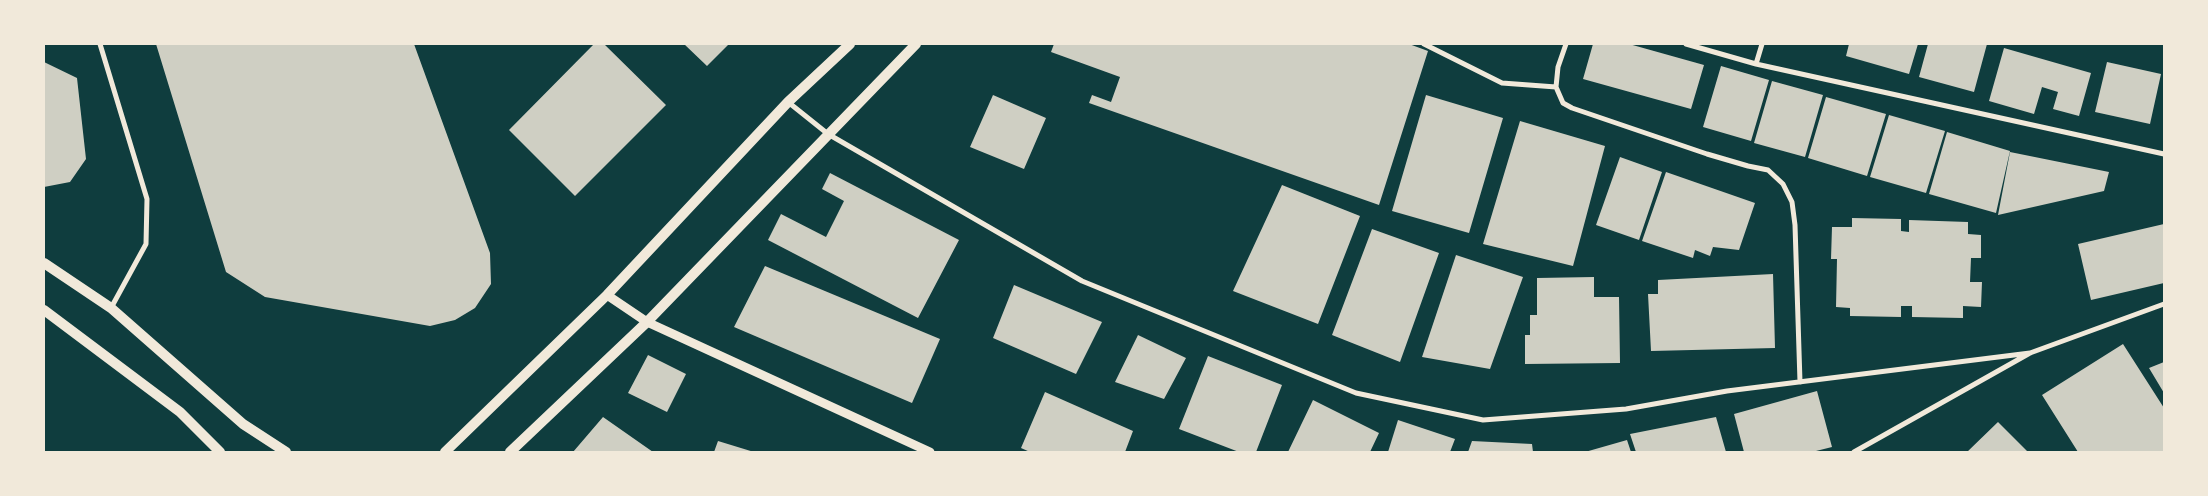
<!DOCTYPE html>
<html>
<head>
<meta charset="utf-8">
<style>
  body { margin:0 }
  #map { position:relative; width:2208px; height:496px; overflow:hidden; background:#0f3d3e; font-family:Overpass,sans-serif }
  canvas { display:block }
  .frame { position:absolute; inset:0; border:45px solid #f1e9da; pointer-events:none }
</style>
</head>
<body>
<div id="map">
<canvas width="2208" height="496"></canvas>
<div class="frame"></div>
</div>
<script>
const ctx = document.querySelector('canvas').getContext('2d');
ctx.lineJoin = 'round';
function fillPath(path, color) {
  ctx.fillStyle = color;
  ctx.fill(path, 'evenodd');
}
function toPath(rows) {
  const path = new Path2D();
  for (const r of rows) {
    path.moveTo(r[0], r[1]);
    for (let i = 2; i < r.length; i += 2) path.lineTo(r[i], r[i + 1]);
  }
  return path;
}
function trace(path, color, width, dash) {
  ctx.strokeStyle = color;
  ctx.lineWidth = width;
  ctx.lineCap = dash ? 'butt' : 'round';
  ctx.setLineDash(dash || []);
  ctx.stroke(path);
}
fillPath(toPath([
  [156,44,414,44,490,253,491,284,475,308,455,320,430,326,265,297,226,272],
  [594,44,604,44,666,105,575,196,509,130],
  [684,44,729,44,707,66],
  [1054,44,1409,44,1428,51,1379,205,1089,103,1092,95,1111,102,1120,77,1051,52],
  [1593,44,1629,44,1704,65,1691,109,1583,79],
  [1849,44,1918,44,1909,74,1846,56],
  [1928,44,1987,44,1974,92,1919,77],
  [2004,48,2091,73,2079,116,2053,109,2058,92,2042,87,2034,114,1989,101],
  [44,62,77,78,86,159,70,182,44,187],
  [2107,62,2161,74,2150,124,2095,112],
  [1721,66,1769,80,1751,141,1703,127],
  [1772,81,1823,95,1805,157,1754,143],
  [993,95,1046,118,1024,169,970,147],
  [1426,95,1503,118,1469,233,1392,211],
  [1826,97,1886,114,1867,176,1808,158],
  [1889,115,1945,131,1926,193,1870,177],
  [1520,121,1605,146,1573,266,1483,244],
  [1947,132,2010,151,1996,213,1929,194],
  [2010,152,2109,172,2104,191,1998,215],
  [1620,157,1662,172,1639,240,1596,225],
  [1666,172,1755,203,1739,250,1713,247,1710,256,1695,250,1693,258,1642,241],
  [830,173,959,240,918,318,768,240,781,214,826,237,844,201,822,189],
  [1282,185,1360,216,1318,324,1233,291],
  [1852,218,1901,219,1901,231,1909,232,1909,220,1968,222,1968,234,1981,235,1981,258,1971,258,1970,282,1982,282,1981,307,1963,306,1963,318,1912,317,1912,306,1901,306,1901,317,1850,316,1850,308,1836,307,1837,259,1831,259,1832,227,1852,227],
  [2164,224,2164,283,2091,300,2078,244],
  [1372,229,1439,253,1400,362,1332,335],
  [1456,255,1523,277,1490,369,1422,357],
  [765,266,940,339,912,403,734,327],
  [1773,274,1775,348,1651,351,1648,294,1658,294,1658,280],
  [1594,277,1594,297,1619,297,1620,363,1525,364,1525,335,1530,335,1530,315,1537,315,1537,278],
  [1014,285,1102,322,1076,374,993,338],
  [1138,335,1186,358,1164,399,1115,382],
  [2123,344,2164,408,2164,452,2078,452,2042,395],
  [648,355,686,374,667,412,628,393],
  [1208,356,1282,385,1256,452,1239,452,1179,429],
  [2164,362,2164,393,2149,368],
  [1817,391,1832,447,1812,452,1744,452,1734,414],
  [1045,392,1133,431,1125,452,1030,452,1021,448],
  [1313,400,1379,433,1370,452,1288,452],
  [603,417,653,452,573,452],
  [1716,417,1726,452,1636,452,1630,434],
  [1398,420,1455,439,1450,452,1388,452],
  [1998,422,2028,452,1967,452],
  [1627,440,1631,452,1585,452],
  [718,441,754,452,714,452],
  [1472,441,1532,444,1533,452,1468,452]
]), '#cfcfc3');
trace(toPath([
  [100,44,147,199,146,244,111,308],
  [1424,44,1502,83,1556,87],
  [1566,44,1558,67,1556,87,1563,103,1572,108,1707,154,1748,166,1768,170,1783,184,1792,202,1795,225,1800,382],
  [1686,44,1756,64,2164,154],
  [1756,64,1762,44],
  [788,102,828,134,1082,281,1356,393,1483,420,1626,409,1727,391,2030,353],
  [1854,452,2030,353,2164,304]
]), '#f1e9da', 5);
trace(toPath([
  [607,295,647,322,930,452]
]), '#f1e9da', 9);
trace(toPath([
  [44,263,111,308,243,424,286,452],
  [44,310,180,412,220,452],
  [445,452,607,295,788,102,850,44],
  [510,452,647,322,916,44]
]), '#f1e9da', 10);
</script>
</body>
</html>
